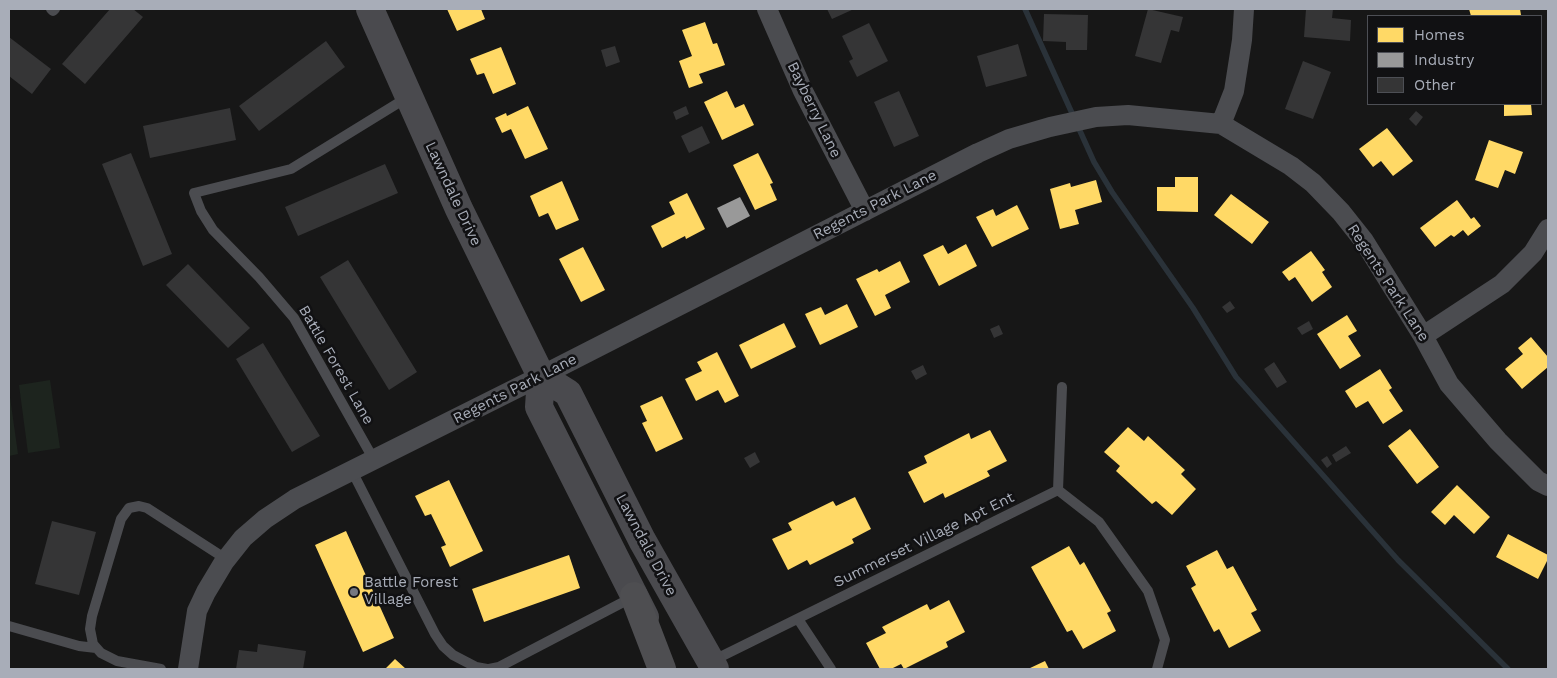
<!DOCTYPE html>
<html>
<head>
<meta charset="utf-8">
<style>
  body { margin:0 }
  #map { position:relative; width:1557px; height:678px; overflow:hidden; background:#171717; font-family:"Work Sans",sans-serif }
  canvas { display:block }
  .frame { position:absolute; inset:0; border:10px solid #a8adb8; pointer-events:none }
  .legend { position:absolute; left:1367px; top:15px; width:175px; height:90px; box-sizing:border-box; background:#111113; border:1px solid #4d4f55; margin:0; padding:6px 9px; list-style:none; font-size:15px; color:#a8adb8 }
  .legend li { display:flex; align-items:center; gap:10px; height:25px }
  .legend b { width:25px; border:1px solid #4d4f55 }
</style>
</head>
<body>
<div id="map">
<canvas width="1557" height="678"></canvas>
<div class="frame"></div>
<ul class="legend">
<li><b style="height:14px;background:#ffd966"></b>Homes</li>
<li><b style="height:14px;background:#999"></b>Industry</li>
<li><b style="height:14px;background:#353536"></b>Other</li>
</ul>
</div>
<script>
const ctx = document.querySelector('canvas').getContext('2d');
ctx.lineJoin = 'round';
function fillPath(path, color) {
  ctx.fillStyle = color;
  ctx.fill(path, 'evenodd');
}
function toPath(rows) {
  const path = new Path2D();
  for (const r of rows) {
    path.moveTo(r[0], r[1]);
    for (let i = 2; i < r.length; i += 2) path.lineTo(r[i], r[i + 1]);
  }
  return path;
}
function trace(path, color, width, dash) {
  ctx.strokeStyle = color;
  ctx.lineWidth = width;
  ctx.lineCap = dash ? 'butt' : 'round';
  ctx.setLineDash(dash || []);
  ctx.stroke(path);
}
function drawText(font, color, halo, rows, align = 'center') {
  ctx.font = font + ' "Work Sans",sans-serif';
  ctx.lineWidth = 5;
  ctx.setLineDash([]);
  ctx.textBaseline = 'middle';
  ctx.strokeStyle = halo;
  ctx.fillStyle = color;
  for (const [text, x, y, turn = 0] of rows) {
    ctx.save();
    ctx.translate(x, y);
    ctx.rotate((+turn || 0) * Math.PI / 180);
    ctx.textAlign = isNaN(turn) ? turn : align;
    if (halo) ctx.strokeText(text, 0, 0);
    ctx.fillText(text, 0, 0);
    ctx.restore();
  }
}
fillPath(toPath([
  [50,380,60,448,28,453,19,385],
  [9,390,18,454,9,456]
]), '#1d241e');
fillPath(toPath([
  [447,9,481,9,485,19,457,31],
  [1469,9,1520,9,1521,15,1513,16,1471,16],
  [705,22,713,44,717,43,725,65,699,74,703,83,689,88,679,61,692,56,682,30],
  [501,47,516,84,493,94,484,73,477,75,470,59],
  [727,91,735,108,744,104,754,125,722,140,704,102],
  [1504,104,1531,104,1532,115,1504,116],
  [528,106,548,149,525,159,511,129,502,133,495,118,506,113,507,116],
  [1387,128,1413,161,1393,176,1381,161,1373,167,1359,149],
  [1489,140,1523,152,1515,174,1505,170,1498,188,1475,180],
  [758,153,773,183,770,184,777,200,755,210,733,165],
  [1175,177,1198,177,1198,212,1157,211,1157,187,1175,187],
  [1096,180,1102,202,1075,210,1079,224,1060,229,1050,189,1070,183,1071,187],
  [562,181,579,220,556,230,548,213,539,217,530,196],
  [687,193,705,229,686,239,685,236,662,248,651,226,675,214,669,202],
  [1231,194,1269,222,1252,244,1214,215],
  [1457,200,1471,219,1474,217,1481,226,1468,236,1463,230,1454,237,1451,235,1435,247,1420,228],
  [1017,205,1029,229,992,247,976,217,993,209,996,216],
  [966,244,977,266,939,286,923,255,943,245,948,254],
  [583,247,605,290,581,302,559,259],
  [1311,251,1325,270,1322,272,1332,287,1312,302,1295,277,1289,281,1282,272],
  [900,261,910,282,885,295,891,308,875,316,856,279,877,269,879,272],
  [847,304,858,327,820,345,805,314,821,307,825,315],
  [1347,315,1357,331,1348,336,1361,356,1340,369,1317,334],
  [784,323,796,347,751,369,739,345],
  [1531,337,1548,357,1548,367,1522,389,1505,369,1523,354,1518,348],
  [717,352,739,396,725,403,718,390,696,401,685,379,702,371,697,362],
  [1380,369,1392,388,1389,390,1403,411,1383,424,1368,401,1356,408,1345,391],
  [662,396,683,439,656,452,642,423,647,421,640,406],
  [1128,427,1144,441,1148,436,1185,470,1181,474,1196,489,1172,515,1156,501,1152,504,1116,471,1120,466,1104,452],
  [1410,429,1439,467,1417,484,1388,446],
  [990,430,1007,461,987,471,990,476,945,498,943,493,924,503,908,472,927,463,924,456,969,433,971,439],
  [449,480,483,551,450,567,441,547,446,545,431,514,425,516,415,496],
  [1457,485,1490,517,1474,534,1454,515,1445,525,1431,512],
  [855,497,871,529,852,539,854,543,810,565,807,560,788,570,772,539,792,530,788,523,833,501,836,506],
  [346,531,394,638,363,652,315,545],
  [1508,534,1548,555,1548,559,1538,579,1496,557],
  [1069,546,1080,565,1084,562,1111,611,1107,613,1116,631,1083,649,1072,630,1067,632,1031,567],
  [1217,550,1227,569,1233,566,1257,610,1251,613,1261,631,1229,648,1219,629,1214,632,1191,588,1196,585,1186,566],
  [569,555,580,588,484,622,472,589],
  [949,600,965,632,946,642,948,647,904,669,901,664,891,669,880,669,866,643,886,633,882,627,927,604,930,610],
  [395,659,406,669,385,669],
  [1045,661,1049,669,1028,669]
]), '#ffd966');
fillPath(toPath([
  [740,197,750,216,727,228,717,208]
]), '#999');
trace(toPath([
  [1025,9,1094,162,1112,192,1193,308,1236,377,1398,560,1508,669]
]), '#2a3239', 5.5);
fillPath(toPath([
  [110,9,133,9,143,17,85,84,62,64],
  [827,9,854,9,832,19],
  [1148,9,1183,17,1179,32,1171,30,1161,63,1135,56],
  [1306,9,1333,9,1332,18,1351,20,1350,41,1304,37],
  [1044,14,1088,15,1087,50,1066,50,1066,42,1043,41],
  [869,23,888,61,857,77,849,61,853,59,842,36],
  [9,37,51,69,32,94,9,76],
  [326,41,345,67,259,131,239,106],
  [1018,44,1027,76,986,87,977,56],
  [615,46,620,62,606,67,601,50],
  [1303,61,1331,72,1313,119,1285,109],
  [899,91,919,136,894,147,874,102],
  [686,106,689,114,676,120,673,112],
  [230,108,236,140,150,158,143,126],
  [1416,111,1423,117,1416,126,1409,119],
  [702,126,710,143,689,153,681,136],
  [131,153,172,254,143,266,102,164],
  [385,164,398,193,298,236,285,207],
  [348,260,417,372,389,390,320,277],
  [188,264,250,328,228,348,166,285],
  [1230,301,1235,308,1227,313,1222,307],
  [1309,321,1313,329,1302,335,1297,328],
  [999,325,1003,334,994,338,990,329],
  [263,343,320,436,292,452,236,359],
  [1274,362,1287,382,1277,388,1264,369],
  [923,365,927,374,916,380,911,371],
  [1346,446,1351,453,1336,462,1332,455],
  [755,452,760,462,750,468,744,458],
  [1327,456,1332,464,1327,468,1321,460],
  [52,521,96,532,79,595,35,584],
  [258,644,306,651,303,669,236,669,239,650,257,652]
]), '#353536');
trace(toPath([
  [51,9,53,11,55,9],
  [374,460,294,318,259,277,213,230,201,211,194,193,291,169,408,97],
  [352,471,435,634,443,646,453,655,476,667,487,669],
  [1058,490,1099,522,1148,591,1165,640,1157,669],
  [798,619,831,669],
  [9,626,79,646,96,648],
  [712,661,1058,490,1062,387],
  [161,669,117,661,101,653,93,644,90,629,92,616,121,519,129,508,139,506,147,508,226,559],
  [489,669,499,667,633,597]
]), '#4b4c50', 10);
trace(toPath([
  [767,9,803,91,865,211],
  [1221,124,1234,91,1242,40,1244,9],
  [1423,336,1502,284,1533,253,1548,229],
  [188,669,197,611,206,592,224,562,243,538,265,519,295,499,541,376,978,153,1009,139,1050,127,1096,117,1128,115,1221,124,1291,166,1313,183,1341,212,1364,241,1423,336,1449,384,1498,441,1538,481,1548,486]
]), '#4b4c50', 20);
trace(toPath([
  [370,9,459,209,541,376,539,407,645,617],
  [541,376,568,393,642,540,715,669]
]), '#4a4a4e', 28);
trace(toPath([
  [634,596,662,669]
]), '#4e4e51', 28);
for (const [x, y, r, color] of [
  [354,592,5,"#757880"]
]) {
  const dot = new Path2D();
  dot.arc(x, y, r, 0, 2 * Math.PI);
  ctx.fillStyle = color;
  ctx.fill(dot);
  trace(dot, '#111113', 2);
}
drawText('15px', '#a8adb8', '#111113', [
  ["Bayberry Lane",814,110,64],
  ["Lawndale Drive",453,194,65],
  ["Regents Park Lane",875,205,-27],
  ["Regents Park Lane",1388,283,57],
  ["Battle Forest Lane",336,365,60],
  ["Regents Park Lane",515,389,-27],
  ["Summerset Village Apt Ent",924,540,-26],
  ["Lawndale Drive",646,545,62]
]);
drawText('15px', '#a8adb8', '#111113', [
  ["Battle Forest",364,583],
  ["Village",364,600]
], 'left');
</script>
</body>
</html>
